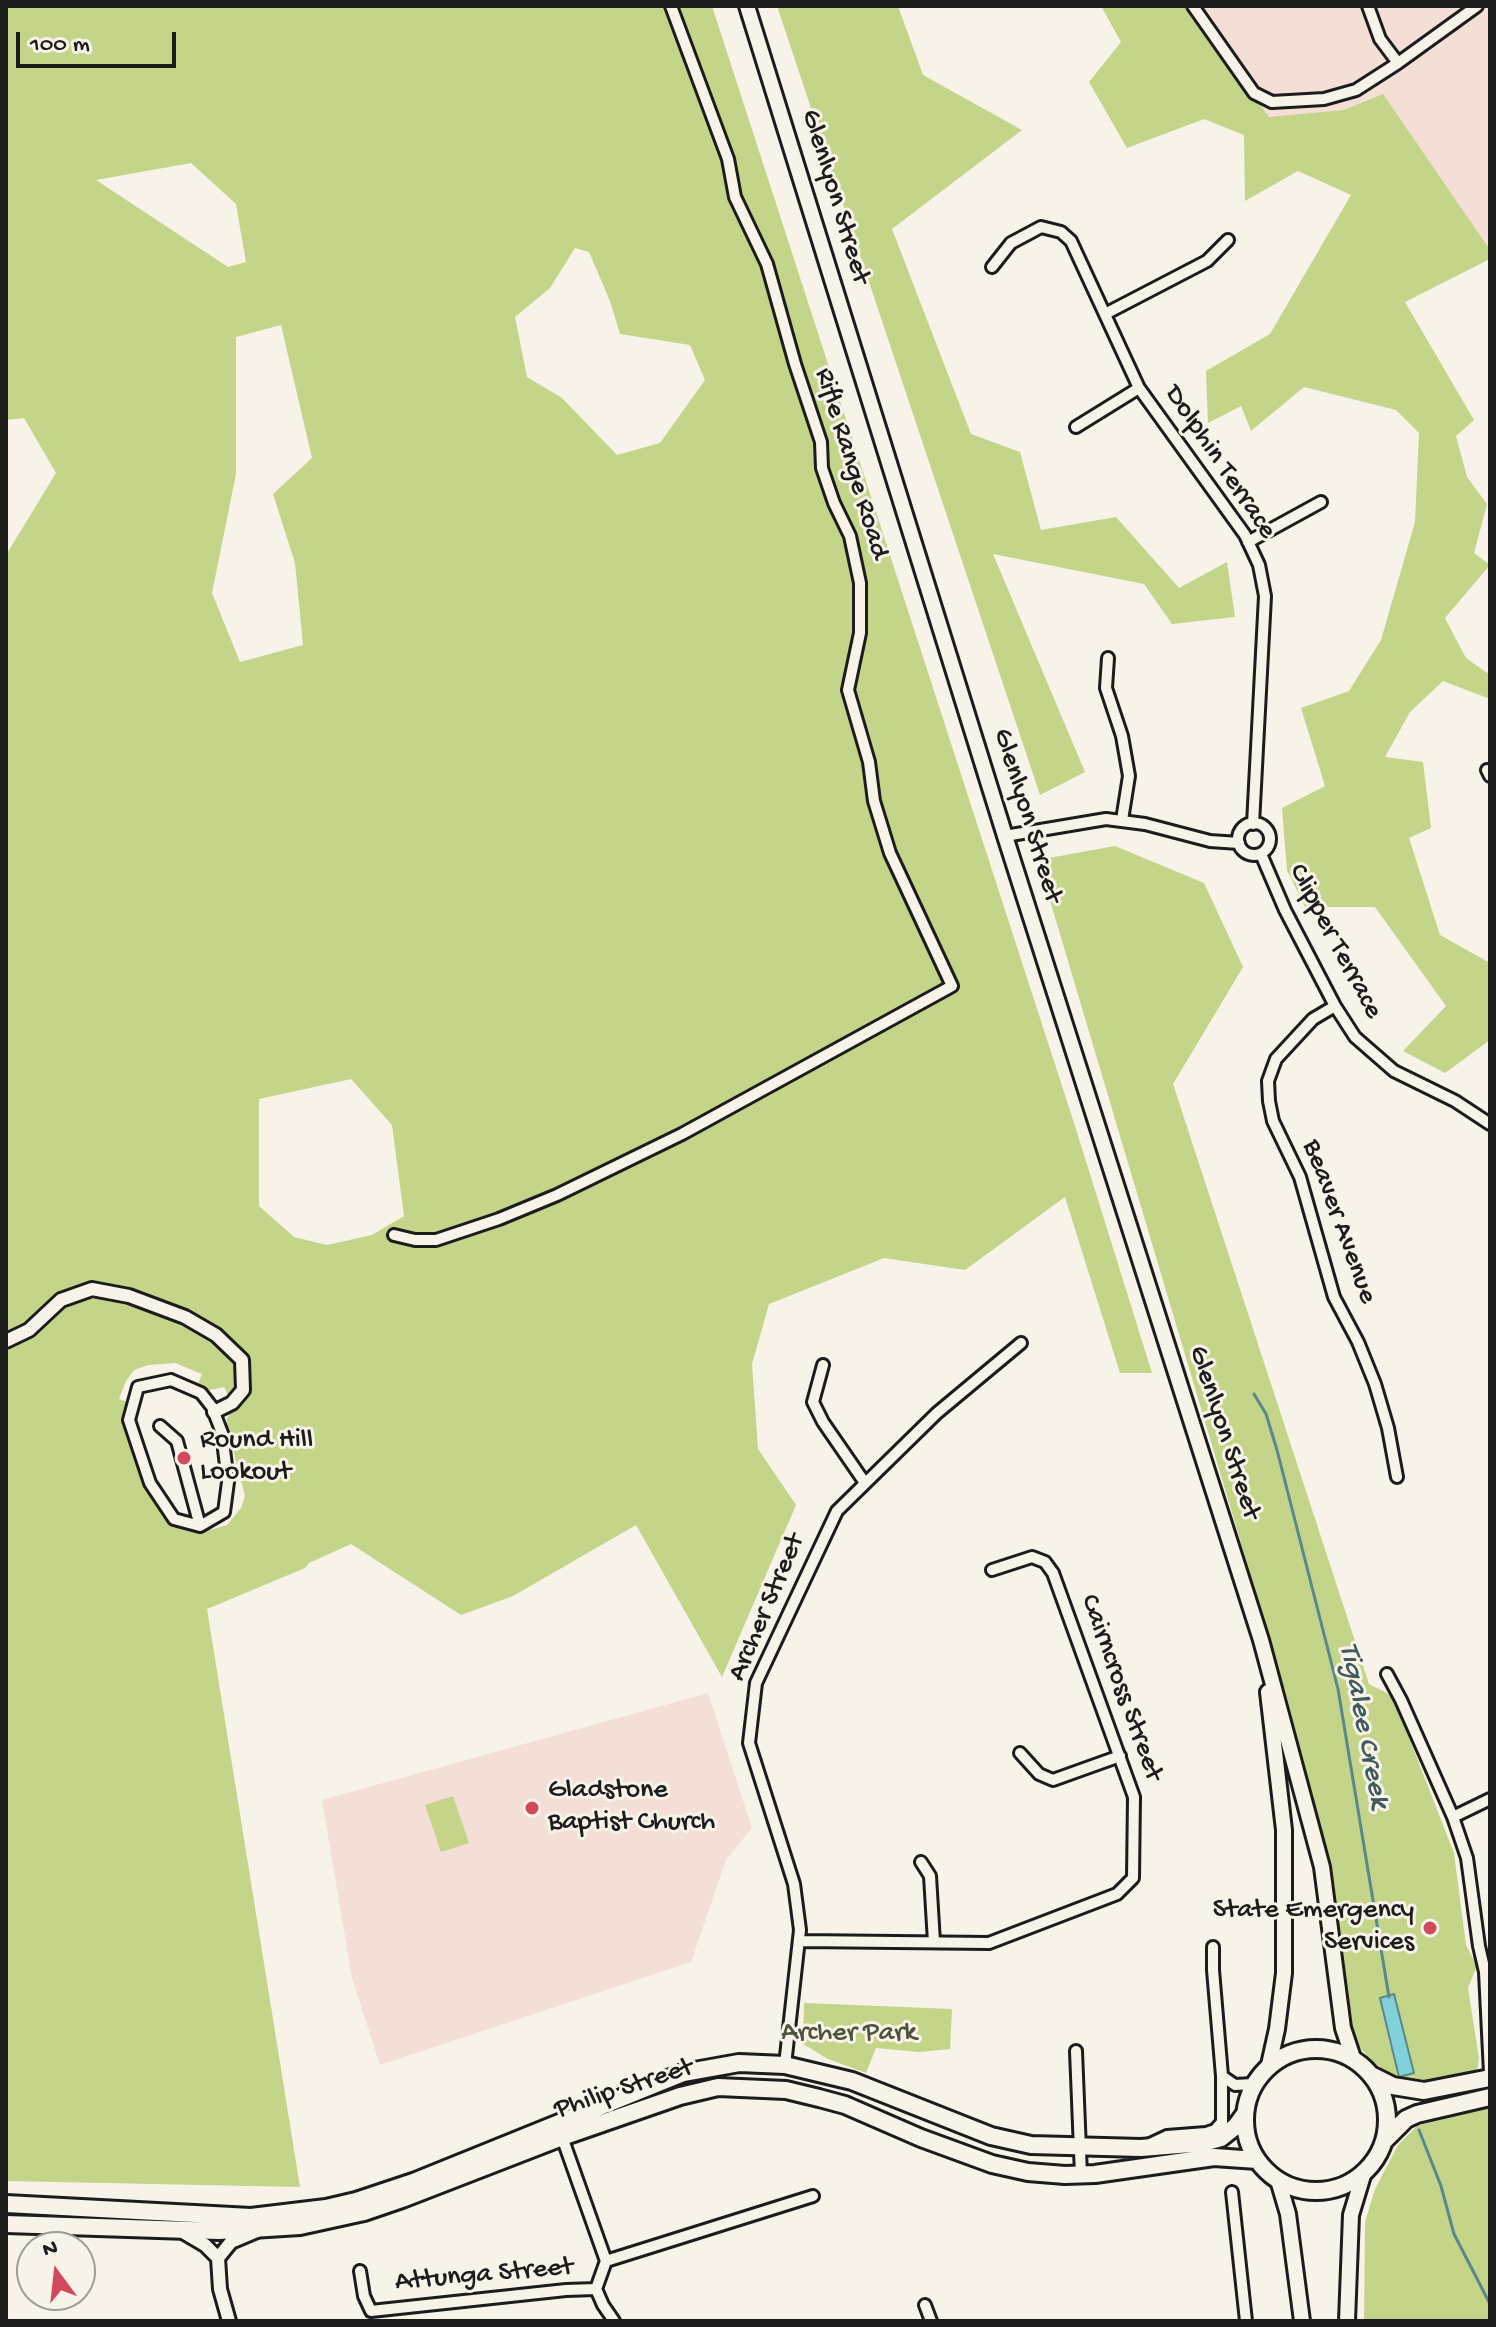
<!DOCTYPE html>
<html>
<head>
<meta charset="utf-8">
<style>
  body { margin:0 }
  #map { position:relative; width:1496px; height:2327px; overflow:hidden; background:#f7f3e8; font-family:"Gochi Hand",sans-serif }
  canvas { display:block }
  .frame { position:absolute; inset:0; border:8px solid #1c1c1c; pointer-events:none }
  .north { position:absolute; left:16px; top:2231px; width:80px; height:80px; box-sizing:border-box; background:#f7f3e8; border:2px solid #9f9d96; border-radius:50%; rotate:345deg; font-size:22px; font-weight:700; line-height:32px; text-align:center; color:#1c1c1c }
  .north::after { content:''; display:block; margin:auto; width:28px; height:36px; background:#d1495b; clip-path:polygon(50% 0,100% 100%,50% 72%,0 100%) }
  .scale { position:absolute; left:16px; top:32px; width:160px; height:36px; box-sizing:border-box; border:4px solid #1c1c1c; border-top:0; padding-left:10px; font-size:24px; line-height:28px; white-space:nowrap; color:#1c1c1c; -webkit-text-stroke:6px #f7f3e8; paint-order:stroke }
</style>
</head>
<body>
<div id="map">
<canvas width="1496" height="2327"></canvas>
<div class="frame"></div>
<div class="north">N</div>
<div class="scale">100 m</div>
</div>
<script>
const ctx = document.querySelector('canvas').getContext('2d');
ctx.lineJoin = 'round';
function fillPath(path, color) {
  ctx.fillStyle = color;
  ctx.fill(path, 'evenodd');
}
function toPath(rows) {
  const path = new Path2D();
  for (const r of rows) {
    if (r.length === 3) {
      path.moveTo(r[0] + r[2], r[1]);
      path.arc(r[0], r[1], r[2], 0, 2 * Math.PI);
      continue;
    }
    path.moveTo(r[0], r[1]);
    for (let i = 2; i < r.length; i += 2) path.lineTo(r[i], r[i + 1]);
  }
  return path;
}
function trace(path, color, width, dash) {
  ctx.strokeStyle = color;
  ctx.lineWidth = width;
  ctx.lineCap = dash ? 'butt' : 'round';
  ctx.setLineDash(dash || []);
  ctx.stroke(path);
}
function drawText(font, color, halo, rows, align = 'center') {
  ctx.font = font + ' "Gochi Hand",sans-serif';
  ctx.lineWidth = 6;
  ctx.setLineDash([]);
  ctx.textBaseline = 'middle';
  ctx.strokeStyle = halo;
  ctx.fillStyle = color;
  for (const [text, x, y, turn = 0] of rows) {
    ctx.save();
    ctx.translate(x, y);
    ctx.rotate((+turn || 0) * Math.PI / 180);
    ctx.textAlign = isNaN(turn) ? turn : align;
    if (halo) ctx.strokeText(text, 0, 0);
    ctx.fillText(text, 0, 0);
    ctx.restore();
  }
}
fillPath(toPath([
  [1173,6,1490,6,1490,254,1255,121],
  [708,1693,752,1828,726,1860,691,1962,380,2065,352,1978,322,1800]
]), '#f4dfd7');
fillPath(toPath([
  [6,6,712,6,1075,1126,1152,1373,1120,1373,1065,1197,965,1270,884,1258,769,1304,752,1364,758,1449,796,1505,722,1677,636,1525,513,1596,461,1615,351,1544,309,1563,305,1568,207,1609,300,2187,6,2181,6,555,56,473,24,418,6,420],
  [191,163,236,204,246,262,228,267,96,180],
  [575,248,589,252,610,301,620,334,690,345,705,380,660,443,617,455,562,398,527,377,515,317,550,288],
  [281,325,312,458,273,494,295,563,303,645,240,662,212,593,236,474,236,337],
  [351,1079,392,1125,404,1216,372,1235,327,1245,294,1237,259,1206,259,1099],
  [175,1363,202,1374,197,1387,205,1391,224,1387,234,1408,227,1418,227,1426,245,1496,241,1508,227,1525,210,1530,176,1525,165,1516,149,1492,128,1430,128,1402,119,1399,126,1381,134,1370,148,1365],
  [777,6,898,6,923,75,1022,130,892,229,971,434,1020,452,1041,530,1116,517,1179,588,1227,562,1235,617,1172,624,1144,584,993,554,1085,772,1040,795],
  [1101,6,1186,6,1269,117,1344,110,1383,94,1490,250,1490,259,1405,302,1474,420,1456,436,1467,477,1487,504,1474,553,1490,565,1445,618,1466,658,1490,675,1490,699,1443,681,1410,712,1385,757,1423,762,1431,828,1409,838,1440,935,1490,963,1490,1040,1445,1073,1403,1051,1446,1006,1375,907,1305,907,1287,870,1282,808,1325,786,1301,708,1349,691,1381,640,1415,522,1419,433,1396,410,1304,387,1251,431,1241,406,1208,423,1206,371,1270,334,1351,195,1298,171,1245,201,1244,135,1204,119,1127,148,1089,82,1121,42],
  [1115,846,1204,883,1243,967,1173,1084,1369,1684,1387,1693,1395,1702,1454,1853,1466,1945,1477,1966,1468,1988,1479,2058,1478,2067,1475,2072,1427,2083,1411,2084,1395,2079,1370,2059,1358,2045,1347,2016,1334,1881,1288,1701,1038,860],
  [453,1796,469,1843,441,1852,425,1805],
  [804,2003,952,2009,950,2049,919,2052,876,2048,866,2073,828,2059,803,2044],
  [1490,2107,1490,2321,1364,2321,1365,2222,1375,2189,1398,2145,1417,2126]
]), '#c4d489');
const water = toPath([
  [1394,1994,1414,2073,1399,2077,1380,1998,1394,1994]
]);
fillPath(water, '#80d1d9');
trace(water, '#58898d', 2);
trace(toPath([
  [1254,1394,1266,1414,1277,1450,1338,1689,1389,1997],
  [1419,2130,1441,2186,1454,2234,1490,2304]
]), '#58898d', 3);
const minor = toPath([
  [1193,6,1254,93,1272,102,1324,99,1356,90,1398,63],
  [1368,6,1380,39,1398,63,1477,6],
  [992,267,1011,243,1041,227,1061,232,1071,241,1139,388,1245,535,1259,565,1265,596,1253,824],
  [1105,314,1207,261,1228,240],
  [1076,427,1139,388],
  [1248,542,1321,502],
  [1108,658,1106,688,1122,736,1129,776,1122,820],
  [1487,770,1490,776],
  [1254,839,16],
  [1005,836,1106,819,1145,824,1210,841,1239,843],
  [1261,854,1285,910,1335,1006,1355,1037,1394,1071,1455,1101,1490,1124],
  [1335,1006,1313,1019,1276,1059,1268,1081,1269,1101,1273,1121,1300,1177,1334,1297,1358,1342,1375,1384,1388,1428,1397,1477],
  [394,1235,415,1240,436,1240,499,1219,557,1195,682,1134,952,986,890,853,874,801,869,762,848,690,860,633,860,583,850,536,834,503,822,468,821,442,795,364,767,264,735,197,728,159,671,6],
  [823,1365,813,1402,823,1422,865,1483],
  [171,1380,201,1393,212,1407,222,1433,228,1482,224,1512,200,1526,174,1519,150,1483,129,1420,138,1387,171,1380],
  [160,1426,177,1441,200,1526],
  [1387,1674,1401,1700,1453,1817,1467,1858,1479,1946,1485,1972,1490,2073],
  [1020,1753,1039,1774,1053,1780,1120,1756],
  [1453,1817,1490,1799],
  [921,1862,930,1876,934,1942],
  [801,1941,989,1943,1117,1894,1133,1878,1134,1797,1053,1573,1045,1562,1032,1557,992,1570],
  [1076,2051,1081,2175],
  [785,2065,800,1930,794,1884,749,1743,756,1683,837,1511,937,1413,1021,1343],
  [1222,2076,1235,2085,1253,2084],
  [562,2137,606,2261,596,2289,603,2305,614,2321],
  [1150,2144,1167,2136,1206,2133,1215,2130,1222,2122,1222,2076,1213,1970,1213,1947],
  [1232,2192,1246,2321],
  [606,2261,813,2196],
  [360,2271,364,2296,371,2311,566,2290,596,2289],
  [925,2305,931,2321]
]);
const tertiary = toPath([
  [6,1341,29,1330,61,1300,92,1289,129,1296,185,1317,216,1335,242,1360,243,1390,232,1403,214,1412],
  [183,2232,205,2245,218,2258],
  [229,2321,220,2289,218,2258,231,2242,257,2231]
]);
const secondary = toPath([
  [747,6,1005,836,1261,1640,1322,1867,1343,2028,1353,2058],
  [1268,1692,1284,1830,1284,1973,1277,2029,1269,2065],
  [1278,2180,1288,2214,1302,2321],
  [1347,2321,1351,2215,1364,2172]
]);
const primary = toPath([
  [1316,2120,71],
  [1373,2076,1393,2086,1424,2091,1490,2078],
  [1384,2141,1406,2119,1417,2114,1490,2097],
  [6,2204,251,2217,326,2208,356,2201,416,2181,683,2073,739,2063,785,2065,852,2081,991,2136,1031,2145,1141,2148,1203,2143,1221,2138,1236,2126,1244,2115],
  [6,2224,219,2231,300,2226,364,2212,402,2199,562,2137,680,2096,718,2087,786,2090,819,2098,845,2105,921,2138,992,2164,1028,2172,1065,2175,1095,2174,1214,2157,1257,2160]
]);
trace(minor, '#1c1c1c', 16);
trace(tertiary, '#1c1c1c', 18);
trace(secondary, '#1c1c1c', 20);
trace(primary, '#1c1c1c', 22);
trace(minor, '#f7f3e8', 10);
trace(tertiary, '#f7f3e8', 12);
trace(secondary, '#f7f3e8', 14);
trace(primary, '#f7f3e8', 16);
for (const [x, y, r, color] of [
  [184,1458,8,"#d1495b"],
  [532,1808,8,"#d1495b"],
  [1430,1928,8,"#d1495b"]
]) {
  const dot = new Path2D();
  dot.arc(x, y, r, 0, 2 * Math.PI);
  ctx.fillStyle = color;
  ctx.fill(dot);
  trace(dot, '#f7f3e8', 3);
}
drawText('28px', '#1c1c1c', '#f7f3e8', [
  ["Glenlyon Street",834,197,73],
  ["Dolphin Terrace",1219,463,56],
  ["Rifle Range Road",850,464,73],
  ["Glenlyon Street",1026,816,73],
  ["Clipper Terrace",1334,942,62],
  ["Beaver Avenue",1338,1222,70],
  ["Glenlyon Street",1223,1433,72],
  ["Archer Street",768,1608,-67],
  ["Cairncross Street",1120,1688,70],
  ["Philip Street",624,2090,-18],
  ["Attunga Street",484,2276,-5]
]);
drawText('28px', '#1c1c1c', '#f7f3e8', [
  ["Round Hill",200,1442],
  ["Lookout",200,1474],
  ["Gladstone",548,1792],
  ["Baptist Church",548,1824],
  ["State Emergency",1414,1912,"right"],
  ["Services",1414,1944,"right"]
], 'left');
drawText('28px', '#4e533d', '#f7f3e8', [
  ["Archer Park",849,2035]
]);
drawText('italic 30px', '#3f5b5e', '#f7f3e8', [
  ["Tigalee Creek",1362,1726,79]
]);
</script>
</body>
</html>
